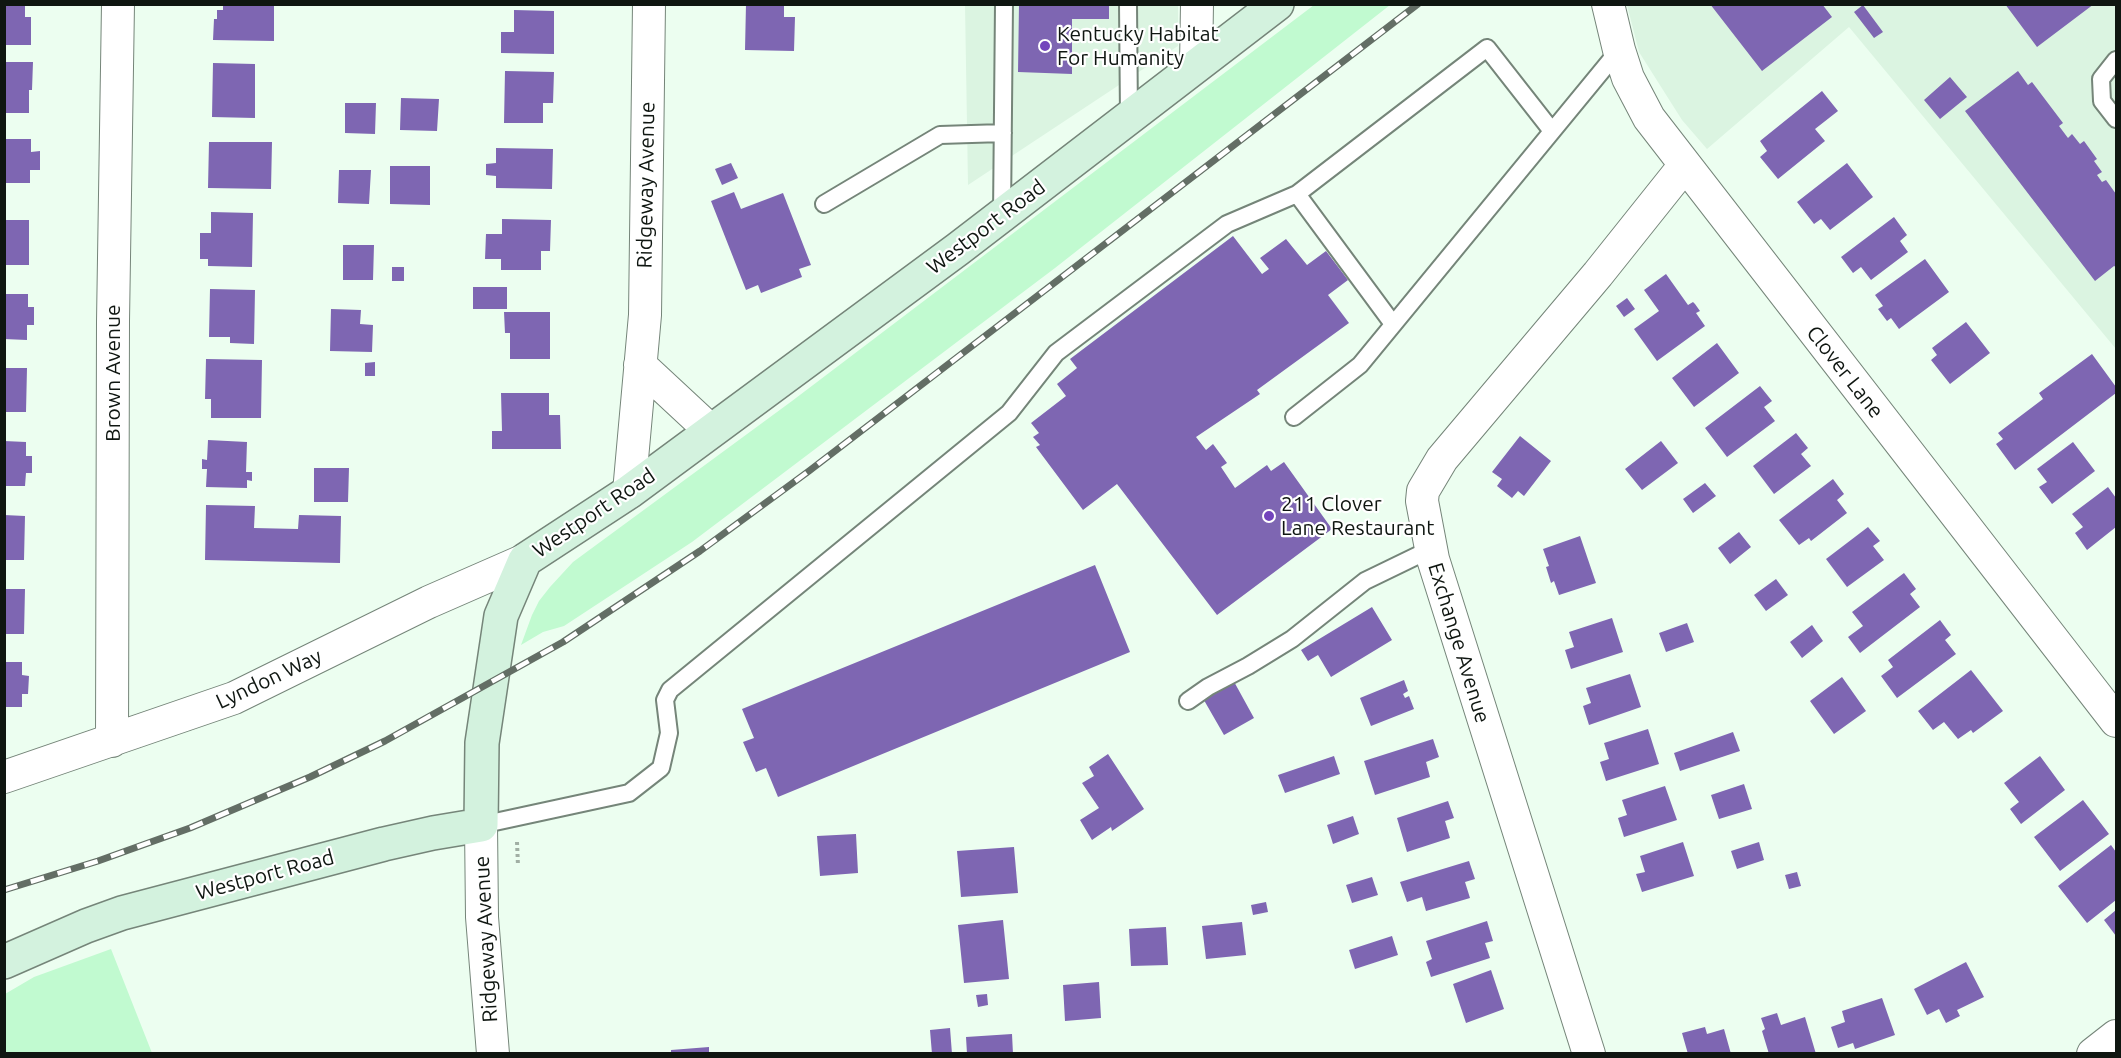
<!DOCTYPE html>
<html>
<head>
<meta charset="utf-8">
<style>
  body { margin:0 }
  #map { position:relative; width:2121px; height:1058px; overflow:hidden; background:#ecfef0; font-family:Ubuntu,sans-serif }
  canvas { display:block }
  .frame { position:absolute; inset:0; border:6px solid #0f1611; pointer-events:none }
</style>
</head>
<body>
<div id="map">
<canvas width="2121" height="1058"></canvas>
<div class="frame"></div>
</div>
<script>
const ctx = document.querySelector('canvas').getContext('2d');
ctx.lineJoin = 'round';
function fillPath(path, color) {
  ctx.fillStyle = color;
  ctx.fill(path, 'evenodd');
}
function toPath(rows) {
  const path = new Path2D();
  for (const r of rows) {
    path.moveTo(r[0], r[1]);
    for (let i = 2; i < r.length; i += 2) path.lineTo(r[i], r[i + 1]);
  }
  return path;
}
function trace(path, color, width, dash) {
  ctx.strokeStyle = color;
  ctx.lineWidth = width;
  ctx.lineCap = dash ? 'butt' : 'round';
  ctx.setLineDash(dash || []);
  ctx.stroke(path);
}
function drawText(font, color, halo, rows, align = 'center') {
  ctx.font = font + ' Ubuntu,sans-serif';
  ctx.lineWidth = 4.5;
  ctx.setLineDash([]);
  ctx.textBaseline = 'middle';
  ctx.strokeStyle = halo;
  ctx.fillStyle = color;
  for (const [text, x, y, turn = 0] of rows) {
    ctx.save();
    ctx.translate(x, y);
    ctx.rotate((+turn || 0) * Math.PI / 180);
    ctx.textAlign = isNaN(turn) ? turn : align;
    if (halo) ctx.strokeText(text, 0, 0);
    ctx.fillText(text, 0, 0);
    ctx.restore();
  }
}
fillPath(toPath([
  [965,5,1178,5,1178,46,968,185],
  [1627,5,2116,5,2116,349,1849,27,1707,149,1682,120,1639,52]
]), '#dbf4e1');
fillPath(toPath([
  [1314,5,1390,5,1055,268,692,542,564,626,543,632,521,645,532,615,539,601,550,587,573,562,792,401],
  [111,949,152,1053,5,1053,5,994,34,977]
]), '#c1fad0');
fillPath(toPath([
  [4,4,25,4,25,17,31,17,31,45,4,45],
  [223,4,274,4,274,41,213,40,214,19,217,19,217,10,223,10],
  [746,4,784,4,784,17,795,17,794,51,745,50],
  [1019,4,1109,4,1109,19,1072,19,1072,74,1018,72],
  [1710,4,1822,4,1832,17,1762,71],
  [2005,4,2094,4,2037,47],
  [1863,5,1883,32,1874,38,1854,12],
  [514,10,554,11,554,54,501,53,501,32,514,32],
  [4,62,33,62,32,90,29,90,29,113,4,113],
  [213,63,255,64,255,118,212,117],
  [505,71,554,72,553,103,543,103,543,123,504,123],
  [2018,71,2028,85,2032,82,2063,123,2059,126,2068,138,2072,134,2080,144,2084,141,2097,159,2094,161,2102,172,2097,175,2102,182,2106,180,2116,194,2116,267,2114,266,2095,281,1965,111],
  [1950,77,1967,97,1940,119,1924,100],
  [1822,91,1838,111,1815,129,1825,141,1778,179,1760,157,1767,151,1760,141],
  [401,98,439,99,437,131,400,130],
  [345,103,376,103,375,134,345,133],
  [4,139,31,139,31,152,40,151,40,170,30,170,30,183,4,183],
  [209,142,272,142,271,189,208,188],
  [496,148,553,149,552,189,496,188,496,176,486,175,486,164,496,163],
  [731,163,738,178,722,185,715,169],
  [1847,163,1873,197,1830,230,1821,219,1814,224,1797,202],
  [390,166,430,166,430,205,390,204],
  [339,170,371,170,369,204,338,203],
  [734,192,741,209,783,193,811,265,799,269,802,277,761,293,758,285,746,290,711,201],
  [211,212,253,213,252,267,208,266,208,259,200,259,200,233,211,233],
  [1894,217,1907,235,1900,241,1908,252,1871,280,1861,267,1853,273,1841,257],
  [502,219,551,220,550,251,541,251,541,270,501,270,501,259,485,259,486,234,502,234],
  [4,220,29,220,29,265,4,265],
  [1233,236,1262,274,1269,269,1260,258,1286,239,1307,265,1326,251,1348,280,1328,295,1349,323,1257,390,1260,394,1196,437,1206,450,1213,444,1227,463,1221,467,1235,488,1267,465,1271,471,1284,462,1332,529,1217,615,1117,484,1083,510,1036,447,1040,445,1033,437,1039,433,1031,423,1066,396,1057,384,1077,368,1070,359],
  [343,245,374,245,373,280,343,280],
  [1925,259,1949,292,1899,329,1891,318,1887,321,1878,309,1883,306,1875,295],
  [392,267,404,267,404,281,392,281],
  [1666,274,1688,305,1693,302,1695,304,1700,311,1696,313,1705,326,1657,361,1634,329,1659,311,1644,290],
  [473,287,507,287,507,309,473,309],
  [210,289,255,290,254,344,230,343,230,337,209,337],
  [4,294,28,294,28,307,34,307,34,325,27,325,27,340,4,339],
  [1627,298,1635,309,1624,317,1616,306],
  [331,309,361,310,360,324,373,325,372,352,330,351],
  [504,312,550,312,550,359,510,359,510,333,505,333],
  [1966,322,1990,353,1950,384,1931,360,1937,355,1932,348],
  [1717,343,1739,373,1694,407,1672,378],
  [2092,354,2116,387,2116,393,2015,470,1996,444,2003,439,1998,433,2043,399,2039,393],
  [206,359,262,360,261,418,211,418,211,399,205,399],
  [375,362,375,376,365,376,365,363],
  [4,368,27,368,26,412,4,412],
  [1760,386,1772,401,1764,407,1775,421,1727,457,1705,428],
  [501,393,549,393,549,415,560,415,561,449,492,449,492,431,502,431],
  [1796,433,1808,448,1801,454,1811,466,1774,494,1753,466],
  [1520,436,1551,461,1524,496,1518,491,1512,498,1497,486,1502,479,1492,472],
  [208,440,247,442,246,472,252,472,252,481,247,480,247,488,206,487,207,469,202,469,202,459,207,460],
  [4,441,26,442,26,456,32,456,32,473,26,473,25,486,4,486],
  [1661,441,1678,463,1642,490,1625,469],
  [2073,442,2095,471,2052,504,2039,487,2047,482,2037,469],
  [314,468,349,468,348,502,314,502],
  [1833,479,1844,494,1837,500,1847,513,1811,541,1809,538,1799,545,1779,520],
  [1705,483,1716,496,1693,513,1683,499],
  [2108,487,2116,498,2116,527,2087,550,2075,533,2083,527,2072,514],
  [206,505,255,506,254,528,298,529,299,515,341,516,340,563,205,560],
  [4,515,25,516,24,560,4,560],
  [1868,527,1880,541,1873,546,1884,560,1847,587,1826,559],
  [1739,532,1751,547,1730,564,1718,548],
  [1580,536,1596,583,1559,595,1554,581,1551,583,1546,567,1549,566,1543,549],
  [1095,565,1130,652,778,797,766,768,756,772,743,742,754,738,742,709],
  [1904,573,1916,589,1910,594,1920,607,1860,653,1848,637,1863,626,1852,612],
  [1776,579,1788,595,1766,611,1754,595],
  [4,589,25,589,24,634,4,634],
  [1372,607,1392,640,1331,677,1318,655,1308,661,1301,650],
  [1612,618,1623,652,1571,669,1565,650,1574,647,1569,632],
  [1940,620,1951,635,1945,640,1956,654,1897,698,1881,676,1893,667,1888,660],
  [1687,623,1694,642,1666,652,1659,633],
  [1812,625,1823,641,1802,658,1790,642],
  [4,662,22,662,22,675,29,676,28,694,22,694,22,707,4,707],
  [1971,670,2003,711,1973,733,1971,730,1958,739,1944,722,1933,730,1918,711],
  [1630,674,1641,707,1589,725,1583,706,1591,703,1586,688],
  [1842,677,1866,711,1834,734,1810,701],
  [1232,678,1254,718,1224,735,1201,695],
  [1404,680,1408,691,1403,694,1405,698,1409,696,1414,709,1371,726,1360,698],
  [1648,729,1659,764,1606,781,1600,762,1609,759,1604,743],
  [1733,732,1740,751,1680,771,1674,753],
  [1433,739,1439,757,1426,762,1430,777,1375,795,1364,761],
  [1108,754,1144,809,1112,831,1111,827,1092,840,1080,820,1099,808,1082,783,1094,776,1089,767],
  [1334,756,1340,774,1285,793,1278,775],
  [2040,756,2065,790,2021,824,2010,809,2019,802,2004,783],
  [1744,784,1752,809,1719,819,1711,795],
  [1665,786,1677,820,1624,837,1618,818,1627,815,1622,800],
  [2083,800,2109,834,2060,871,2034,837],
  [1448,801,1454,818,1445,821,1450,838,1407,852,1397,818],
  [1353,816,1359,834,1333,844,1327,825],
  [856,834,858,873,820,876,817,836],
  [1683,842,1694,876,1642,892,1636,874,1645,872,1640,856],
  [1759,842,1764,860,1737,869,1731,851],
  [2111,845,2116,852,2116,900,2087,923,2058,886],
  [1014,847,1018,893,961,897,957,851],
  [1469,861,1475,879,1465,882,1470,898,1426,911,1422,897,1407,902,1400,882],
  [1797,872,1801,886,1789,889,1785,875],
  [1372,877,1378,895,1352,903,1346,885],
  [1266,902,1268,912,1253,915,1251,905],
  [2116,910,2116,936,2104,920],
  [1003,920,1009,979,964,983,958,925],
  [1487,921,1493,941,1485,943,1490,958,1431,977,1426,962,1432,959,1426,941],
  [1242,922,1246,955,1206,959,1202,926],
  [1166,927,1168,965,1131,966,1129,929],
  [1392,936,1398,955,1355,969,1349,950],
  [1966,962,1984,997,1957,1010,1960,1016,1946,1023,1939,1009,1927,1015,1914,989],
  [1491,970,1504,1009,1466,1023,1453,984],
  [1099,982,1101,1018,1065,1021,1063,985],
  [987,994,988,1005,978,1007,976,995],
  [1882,998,1895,1035,1855,1049,1853,1043,1838,1048,1831,1027,1845,1022,1842,1011],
  [1777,1013,1781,1025,1805,1017,1816,1054,1769,1054,1762,1031,1765,1029,1761,1018],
  [1705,1027,1707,1034,1724,1029,1731,1054,1688,1054,1682,1033],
  [950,1028,952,1054,932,1054,930,1030],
  [1012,1034,1013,1054,967,1054,966,1037],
  [709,1047,709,1054,671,1054,671,1050]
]), '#7e66b2');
const lane = toPath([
  [1128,4,1129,117],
  [2116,60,2101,79,2102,101,2116,119],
  [824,204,940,135,1003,133],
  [1002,215,1004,4],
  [1393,324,1297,194,1487,48,1552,131],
  [1294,417,1360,365,1619,50],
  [1188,701,1208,687,1248,666,1292,639,1365,581,1431,549],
  [481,825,629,793,661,768,669,733,665,700,670,690,1009,413,1056,353,1227,224,1297,194]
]);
const street = toPath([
  [1608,4,1619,50,1628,78,1649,118,2116,721],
  [1196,66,1197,4],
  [640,365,711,431],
  [629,492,645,315,649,4],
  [112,741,113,321,118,4],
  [4,777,234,698,429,602,525,560],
  [481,825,482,917,493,1054],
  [1589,1054,1433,559,1422,501,1423,491,1442,459,1598,274,1685,165],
  [2093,1054,2116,1036]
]);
const secondary = toPath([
  [4,962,86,926,122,913,384,844,433,833,481,825,482,743,501,616,525,560,629,492,958,249,1277,4]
]);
trace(lane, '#758579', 20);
trace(street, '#758579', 34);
trace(secondary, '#758579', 36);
trace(toPath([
  [517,842,518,866]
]), '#a1afa4', 4, [3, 3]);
trace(lane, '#fff', 16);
trace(street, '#fff', 32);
trace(secondary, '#d3f2de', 33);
const rail = toPath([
  [4,890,98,861,190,828,310,777,385,741,563,642,700,551,809,471,1418,4]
]);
trace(rail, '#636e65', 7);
trace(rail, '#fff', 4.5, [14]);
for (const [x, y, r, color] of [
  [1045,46,6,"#7344bc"],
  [1269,516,6,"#7344bc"]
]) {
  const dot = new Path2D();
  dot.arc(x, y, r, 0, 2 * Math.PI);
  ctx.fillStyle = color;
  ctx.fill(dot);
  trace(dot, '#fff', 2);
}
drawText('21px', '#0f1611', '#fff', [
  ["Kentucky Habitat",1057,34],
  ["For Humanity",1057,58],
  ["211 Clover",1281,504],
  ["Lane Restaurant",1281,528]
], 'left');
drawText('21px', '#0f1611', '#fff', [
  ["Ridgeway Avenue",646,185,-89],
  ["Westport Road",986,227,-37],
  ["Clover Lane",1845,372,52],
  ["Brown Avenue",113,373,-90],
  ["Westport Road",594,513,-34],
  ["Exchange Avenue",1459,643,73],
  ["Lyndon Way",269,679,-25],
  ["Westport Road",265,875,-15],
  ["Ridgeway Avenue",486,939,-93]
]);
</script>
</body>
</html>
